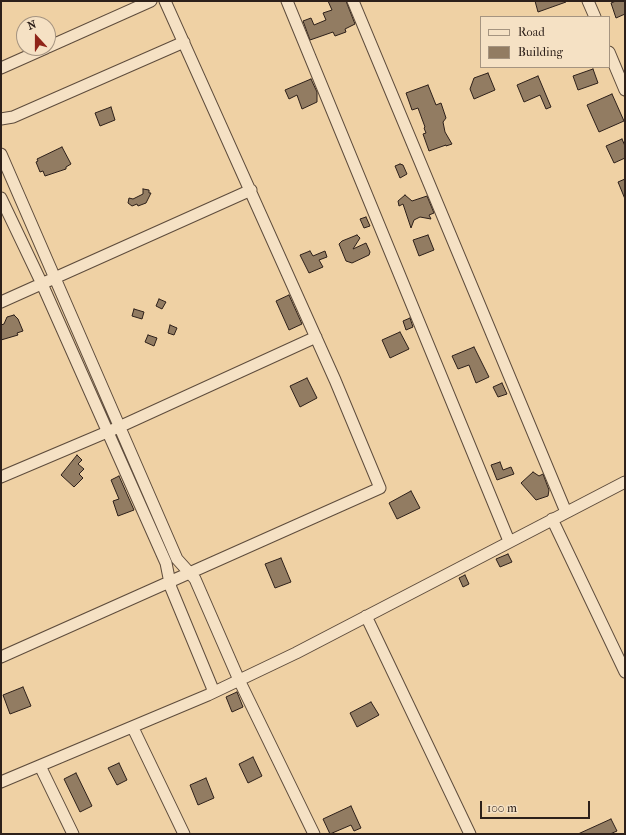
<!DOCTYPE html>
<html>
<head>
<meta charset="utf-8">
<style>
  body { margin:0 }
  #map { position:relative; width:626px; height:835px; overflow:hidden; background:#efd1a4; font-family:"IM FELL French Canon",serif }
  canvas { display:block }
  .frame { position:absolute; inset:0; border:2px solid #2d201a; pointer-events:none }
  .legend { position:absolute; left:480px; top:16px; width:130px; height:52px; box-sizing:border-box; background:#f5e1c4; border:1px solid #a59480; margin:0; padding:5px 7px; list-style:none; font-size:12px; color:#2d201a }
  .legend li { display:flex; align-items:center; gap:8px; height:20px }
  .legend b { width:20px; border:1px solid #a59480 }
  .north { position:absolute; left:16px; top:16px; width:40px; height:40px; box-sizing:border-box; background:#f5e1c4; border:1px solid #a59480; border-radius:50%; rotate:339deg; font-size:11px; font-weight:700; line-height:16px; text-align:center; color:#2d201a }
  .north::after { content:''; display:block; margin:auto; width:14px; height:18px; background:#8f2418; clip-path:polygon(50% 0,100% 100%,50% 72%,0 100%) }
  .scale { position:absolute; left:480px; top:801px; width:110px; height:18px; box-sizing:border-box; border:2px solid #2d201a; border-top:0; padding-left:5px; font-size:12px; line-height:14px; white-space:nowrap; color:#2d201a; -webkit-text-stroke:3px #f5e1c4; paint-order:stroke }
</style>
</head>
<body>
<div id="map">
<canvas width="626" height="835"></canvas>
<div class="frame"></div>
<ul class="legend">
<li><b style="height:5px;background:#f5e1c4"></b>Road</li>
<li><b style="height:11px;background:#927c62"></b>Building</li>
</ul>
<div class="north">N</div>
<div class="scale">100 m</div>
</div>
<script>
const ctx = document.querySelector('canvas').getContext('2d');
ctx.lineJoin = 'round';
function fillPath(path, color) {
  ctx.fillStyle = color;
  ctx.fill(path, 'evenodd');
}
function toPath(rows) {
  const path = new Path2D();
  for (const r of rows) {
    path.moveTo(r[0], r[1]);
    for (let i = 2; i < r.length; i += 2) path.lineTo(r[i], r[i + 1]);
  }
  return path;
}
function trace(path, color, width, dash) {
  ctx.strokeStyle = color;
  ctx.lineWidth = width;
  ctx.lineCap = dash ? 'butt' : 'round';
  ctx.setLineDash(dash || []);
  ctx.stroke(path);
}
const building = toPath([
  [328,1,346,1,355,24,345,29,346,32,335,36,333,32,310,40,303,21,311,18,314,25,326,20,323,13,332,10,328,1],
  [535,1,566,1,566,2,538,12,535,1],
  [616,1,625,1,625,14,616,18,611,3,616,1],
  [593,69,598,83,578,90,573,76,593,69],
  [488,73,495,90,474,99,470,89,474,78,488,73],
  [538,76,551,107,546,109,540,95,524,102,517,85,538,76],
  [311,79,317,92,317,102,302,109,297,95,289,99,285,90,311,79],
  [428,85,436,105,441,103,446,118,443,122,445,132,452,144,446,146,446,145,429,151,423,134,426,133,424,128,425,127,418,108,412,110,406,93,428,85],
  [612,94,624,121,599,132,587,105,612,94],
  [111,107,115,120,100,126,95,113,111,107],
  [622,139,625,146,625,158,614,163,606,146,622,139],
  [62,147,71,164,66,167,66,169,45,176,43,171,40,172,36,162,38,161,37,159,62,147],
  [400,164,403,165,407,174,400,178,395,166,400,164],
  [625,179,625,199,618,182,625,179],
  [143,189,149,190,149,193,151,193,146,203,138,206,137,204,132,206,128,203,129,198,133,199,143,194,143,189],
  [405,195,412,201,427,196,434,213,429,215,431,219,420,217,414,220,411,228,403,204,399,206,398,201,405,195],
  [366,217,370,226,364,228,360,219,366,217],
  [357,235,360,238,353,249,366,243,370,252,369,255,352,263,346,261,339,244,342,241,357,235],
  [428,235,434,250,419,256,413,240,428,235],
  [310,251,313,256,325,251,327,257,319,260,323,267,309,273,300,255,310,251],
  [289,295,302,324,289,330,276,301,289,295],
  [159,299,166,302,162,309,156,306,159,299],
  [134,309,144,312,142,319,132,316,134,309],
  [14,315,18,319,23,331,17,333,18,335,1,340,1,325,4,324,7,317,14,315],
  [410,318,413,327,406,330,403,321,410,318],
  [170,325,177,328,174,335,168,333,170,325],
  [400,332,409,349,390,358,382,340,400,332],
  [148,335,157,338,154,346,145,342,148,335],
  [474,347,489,377,476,383,469,365,458,369,452,356,474,347],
  [307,378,317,398,300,407,290,386,307,378],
  [502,383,507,394,498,397,493,387,502,383],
  [77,455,82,460,78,464,84,469,79,474,83,478,74,487,61,475,77,455],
  [500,462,503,470,511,467,514,474,497,480,491,465,500,462],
  [533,472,539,476,543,474,549,490,548,496,536,500,521,483,533,472],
  [119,476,134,510,118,516,113,501,119,499,111,480,119,476],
  [411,491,420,508,397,519,389,503,411,491],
  [508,554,512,562,500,567,496,559,508,554],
  [281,558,291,582,275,588,265,564,281,558],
  [465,575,469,584,463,587,459,578,465,575],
  [23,687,31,706,10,714,3,695,23,687],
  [237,692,243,707,232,712,226,697,237,692],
  [371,702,379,715,357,727,350,713,371,702],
  [253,757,262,776,248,783,239,764,253,757],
  [119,763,127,780,117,785,108,768,119,763],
  [76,773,92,806,80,812,64,779,76,773],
  [206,778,214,798,198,805,190,785,206,778],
  [351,806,361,828,354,831,351,825,330,834,323,819,351,806],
  [611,819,617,831,610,834,578,834,611,819]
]);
fillPath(building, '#927c62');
trace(building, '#2d201a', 1);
const minor = toPath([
  [287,1,509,541],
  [353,1,566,512],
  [588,1,595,17],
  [48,47,151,1],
  [609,52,625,90],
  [1,68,46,48],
  [1,119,13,117,184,42],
  [1,154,177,559,195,579,239,680,314,834],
  [1,198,42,284,166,563,171,588,214,692],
  [1,302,251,190],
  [1,477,119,427,316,337],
  [552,519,625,672],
  [366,616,470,834],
  [1,657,380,488,335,380,165,1],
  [133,728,184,834],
  [40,766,73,834],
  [1,782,208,695,296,653,625,482]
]);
trace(minor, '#5e4c3c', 13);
trace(minor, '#f5e1c4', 11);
</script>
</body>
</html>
